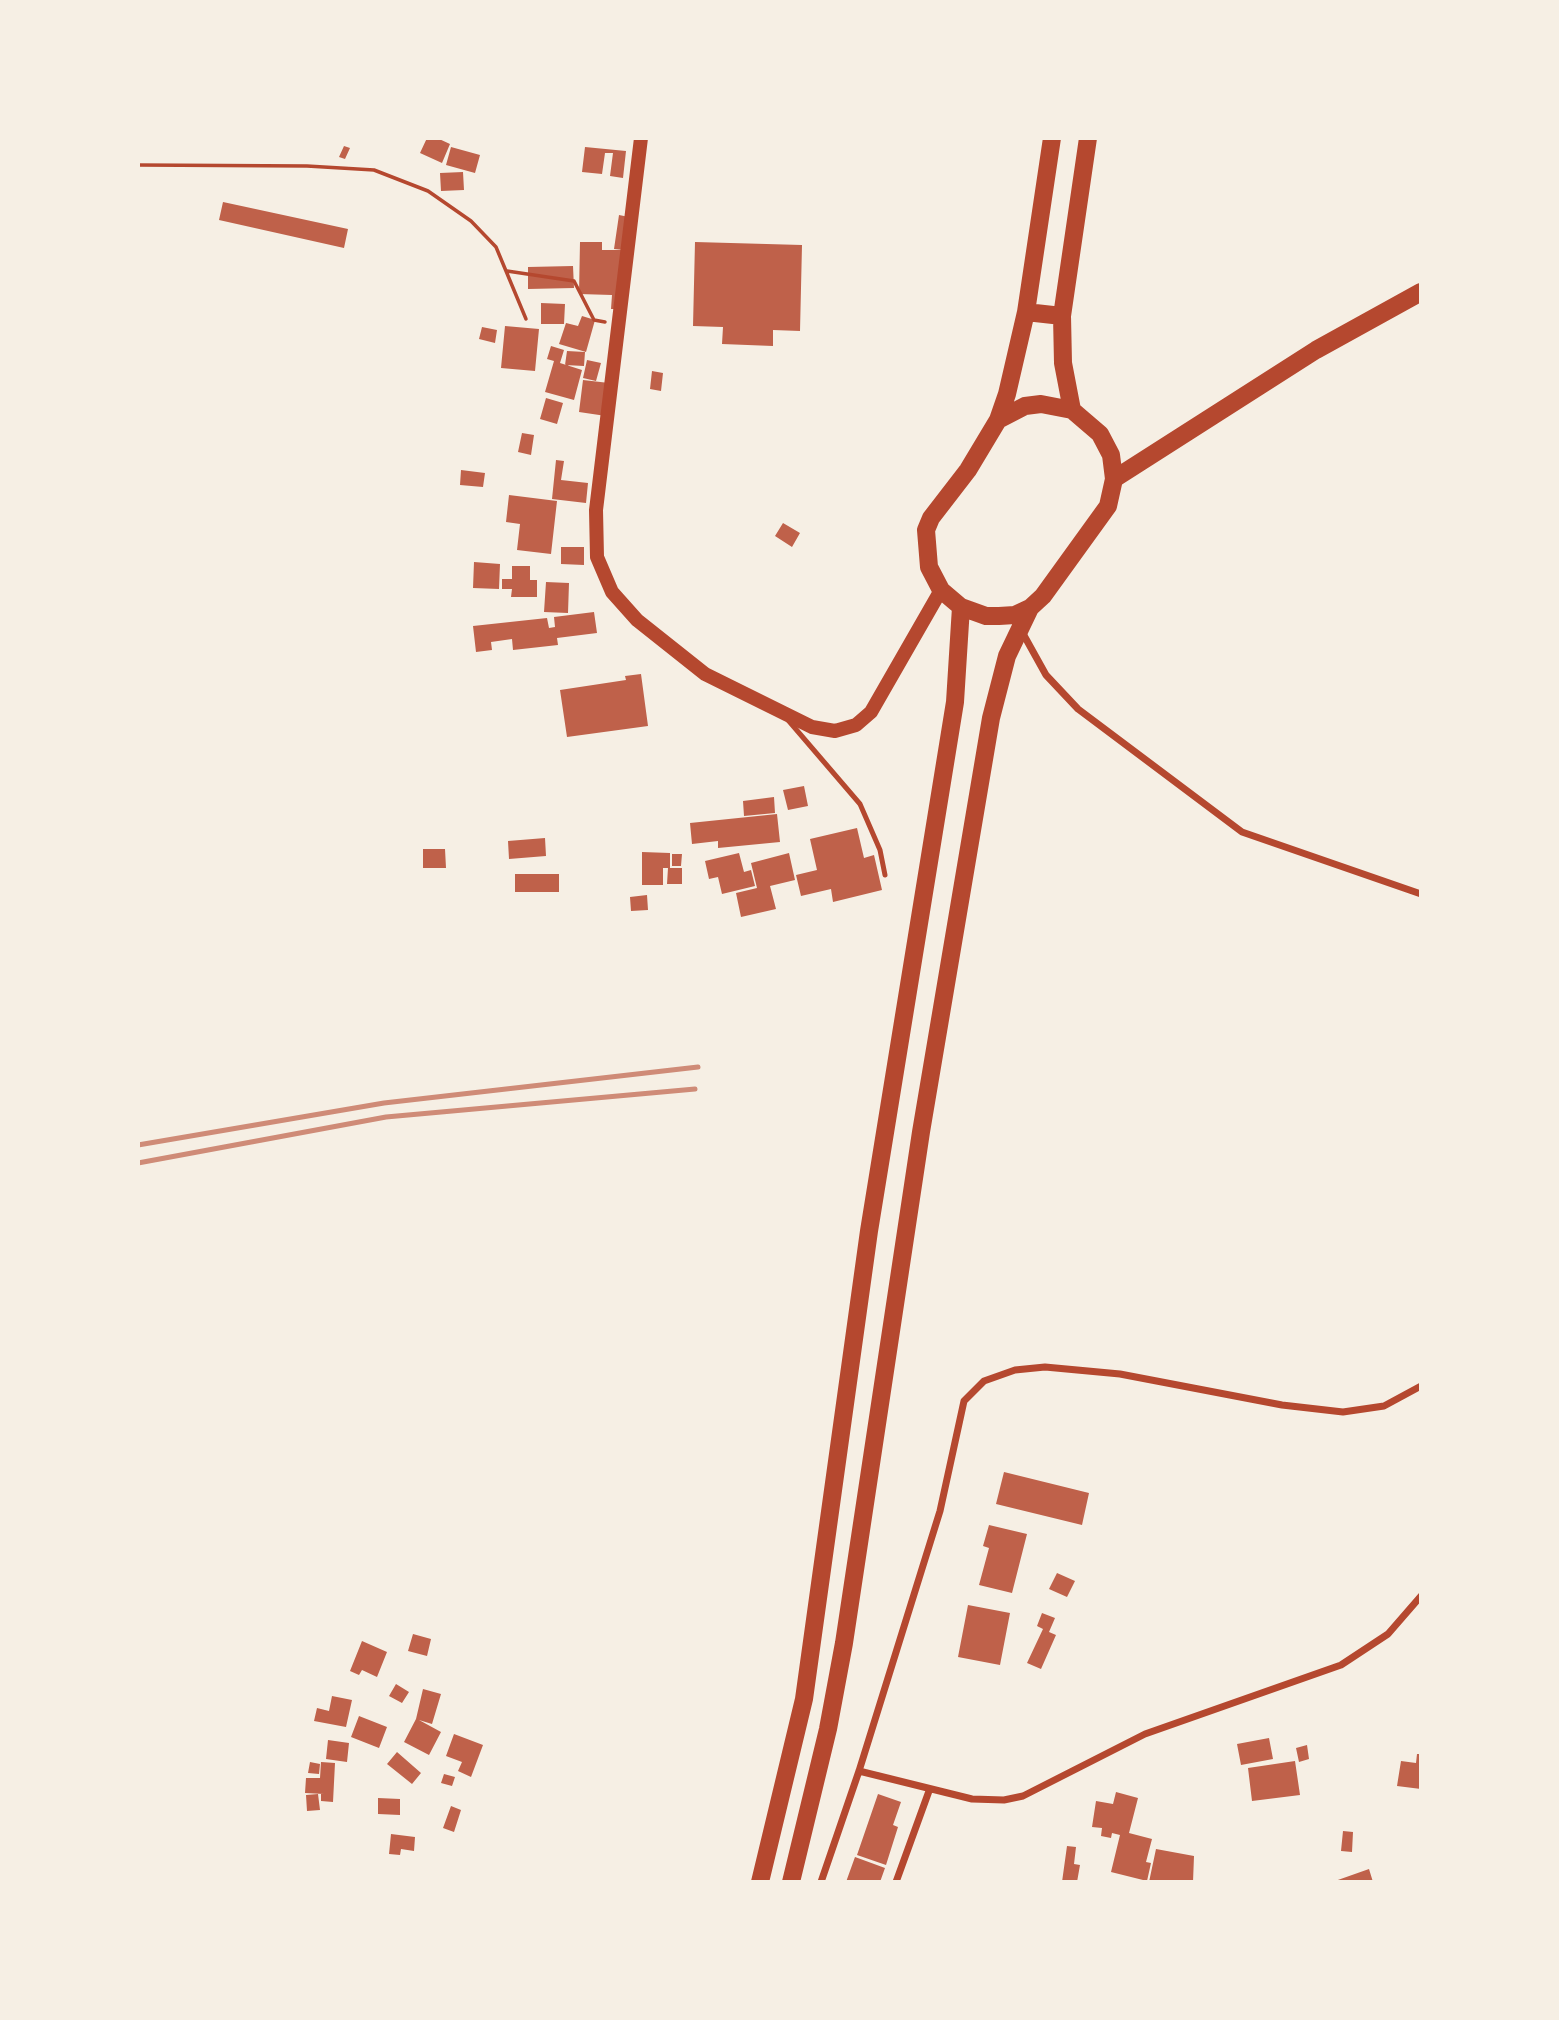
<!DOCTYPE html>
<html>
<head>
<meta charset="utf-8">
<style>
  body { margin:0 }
  #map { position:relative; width:1559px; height:2020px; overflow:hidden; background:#f6efe4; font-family:Helvetica,sans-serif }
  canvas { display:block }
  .frame { position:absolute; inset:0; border:140px solid #f6efe4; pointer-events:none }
</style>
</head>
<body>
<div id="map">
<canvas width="1559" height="2020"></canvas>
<div class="frame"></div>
</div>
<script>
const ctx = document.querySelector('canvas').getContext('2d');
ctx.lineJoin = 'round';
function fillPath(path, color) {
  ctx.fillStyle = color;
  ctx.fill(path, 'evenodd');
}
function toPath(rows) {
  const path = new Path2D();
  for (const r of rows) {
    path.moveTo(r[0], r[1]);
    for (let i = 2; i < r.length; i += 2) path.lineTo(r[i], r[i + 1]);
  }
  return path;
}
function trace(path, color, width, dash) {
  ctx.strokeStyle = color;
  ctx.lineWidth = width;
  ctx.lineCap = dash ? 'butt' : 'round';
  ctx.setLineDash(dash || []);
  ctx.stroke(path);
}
fillPath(toPath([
  [427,138,437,138,450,144,442,163,420,153],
  [344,146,350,148,345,159,339,157],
  [451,147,480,155,475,173,446,165],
  [585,147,626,151,623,178,610,176,613,153,605,153,602,174,582,172],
  [463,172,464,190,441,191,440,173],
  [223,202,348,229,344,248,219,220],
  [619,215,629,217,624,250,614,249],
  [580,242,602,242,602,250,622,250,621,309,611,309,612,295,579,294],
  [695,242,802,245,800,331,773,330,773,346,722,344,723,327,693,326],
  [573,266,574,288,528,289,528,267],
  [541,303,565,304,564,324,541,324],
  [582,316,595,320,586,352,559,344,566,323,578,326],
  [505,326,539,329,535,371,501,368],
  [482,327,497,330,495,343,479,339],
  [551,346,564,350,560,363,582,370,574,400,545,392,554,361,547,359],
  [567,351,585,352,584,366,565,365],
  [587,360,601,363,596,381,583,378],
  [652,371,663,373,661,391,650,389],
  [583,380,609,383,606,416,579,412],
  [546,398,563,403,557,424,540,419],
  [522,433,534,435,531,455,518,452],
  [556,460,564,461,561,480,588,483,586,503,552,499],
  [461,470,485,473,483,487,460,485],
  [509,495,557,501,551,554,517,550,520,524,506,522],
  [783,523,800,533,792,547,775,536],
  [561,547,584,547,584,565,561,564],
  [474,562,500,564,499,589,473,588],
  [512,566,530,566,530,580,537,580,537,597,511,597,512,589,502,589,502,579,512,579],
  [546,582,569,583,568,613,544,612],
  [594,612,597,633,557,638,558,645,513,650,512,639,491,642,492,650,476,652,473,626,547,618,549,628,555,627,554,617],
  [641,674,648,726,567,737,560,690,626,680,625,676],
  [804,786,808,806,788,810,783,790],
  [774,797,775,813,744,816,743,801],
  [777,814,780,842,718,848,718,841,692,844,690,823],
  [857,828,864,858,874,855,882,890,833,902,831,889,801,896,796,875,817,870,810,839],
  [545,838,546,856,509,859,508,841],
  [423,849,445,849,446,868,423,868],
  [642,852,670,853,670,868,682,868,682,884,667,884,668,868,663,868,663,885,642,885],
  [739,853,744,872,751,870,755,886,722,894,718,877,709,879,705,861],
  [789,853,795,880,770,886,776,909,741,917,736,893,757,888,751,863],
  [672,854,682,854,681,866,672,866],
  [515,874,559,874,559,892,515,892],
  [647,895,648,910,631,911,630,897],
  [1004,1472,1089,1493,1082,1525,996,1504],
  [989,1525,1027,1534,1012,1593,979,1585,989,1548,983,1546],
  [1057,1573,1075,1581,1067,1597,1049,1589],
  [968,1605,1010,1613,1000,1665,958,1657],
  [1042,1613,1055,1618,1049,1632,1056,1635,1041,1669,1027,1663,1043,1629,1037,1626],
  [413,1634,431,1639,427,1656,408,1651],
  [362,1641,387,1652,377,1677,362,1670,359,1675,350,1671],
  [396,1684,409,1692,402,1703,389,1696],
  [423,1689,441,1694,432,1724,419,1720,441,1732,429,1755,404,1742,416,1719],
  [332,1696,352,1700,346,1727,314,1721,317,1708,329,1711],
  [359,1716,387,1727,379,1748,351,1737],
  [454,1734,483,1745,471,1777,458,1771,462,1762,446,1756],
  [1269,1738,1273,1759,1241,1765,1237,1744],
  [328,1740,349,1743,347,1762,326,1759],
  [1307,1745,1309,1759,1299,1762,1296,1748],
  [397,1752,421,1773,412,1784,387,1764],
  [1417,1754,1421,1754,1421,1789,1397,1786,1401,1761,1416,1763],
  [1295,1761,1300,1795,1252,1801,1248,1768],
  [310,1762,320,1764,319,1774,308,1773],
  [321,1762,335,1763,333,1802,321,1801,321,1794,324,1794,305,1793,306,1778,320,1778],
  [444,1774,455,1777,452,1786,441,1783],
  [1116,1792,1138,1798,1129,1833,1152,1839,1146,1862,1151,1863,1147,1881,1111,1872,1120,1835,1112,1833,1111,1838,1101,1836,1102,1828,1092,1827,1096,1801,1113,1804],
  [318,1794,320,1810,307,1811,306,1795],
  [878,1794,901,1802,893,1825,898,1827,886,1865,857,1855],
  [378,1798,400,1799,400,1815,378,1814],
  [451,1806,461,1810,454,1832,443,1828],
  [1343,1831,1353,1832,1352,1852,1341,1851],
  [391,1834,415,1837,414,1851,401,1849,400,1855,389,1854],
  [1067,1846,1076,1847,1074,1864,1080,1865,1077,1882,1062,1882],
  [1156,1849,1194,1856,1193,1882,1149,1882],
  [855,1857,885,1868,880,1882,846,1882],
  [1369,1869,1373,1882,1335,1882,1335,1881]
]), '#bf614a');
trace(toPath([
  [138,165,307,166,374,170,428,191,471,221,496,247,526,319],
  [507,271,574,281,594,320,605,322]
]), '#b5482f', 3.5);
trace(toPath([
  [788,720,860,804,880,850,885,875]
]), '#b5482f', 5);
trace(toPath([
  [1021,630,1046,675,1078,709,1242,832,1421,894],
  [859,1771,972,1799,1004,1800,1023,1796,1145,1734,1341,1665,1388,1634,1421,1596],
  [821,1882,859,1771,940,1511,964,1401,984,1381,1015,1370,1045,1367,1120,1374,1282,1405,1343,1412,1384,1406,1421,1386],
  [896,1882,929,1791]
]), '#b5482f', 7);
trace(toPath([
  [641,138,596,510,597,557,612,592,637,620,705,674,812,727,835,731,856,725,871,712,941,590]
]), '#b5482f', 14);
trace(toPath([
  [1026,312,1062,316],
  [1072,410,1063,363,1062,316,1088,138],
  [998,420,1025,406,1041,404,1072,410,1100,434,1111,455,1114,479,1108,506,1043,596,1030,608,1015,615,999,616,986,616,961,607,941,590,929,567,926,530,931,518,968,470,998,420,1007,394,1026,312,1052,138],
  [1114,479,1316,350,1421,292],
  [760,1882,804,1699,869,1231,955,702,961,607],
  [791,1882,828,1729,844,1643,921,1132,991,718,1007,656,1030,608]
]), '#b5482f', 18);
trace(toPath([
  [138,1145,384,1103,698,1067],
  [138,1163,386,1117,695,1089]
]), '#cf8b77', 5);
</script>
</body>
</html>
